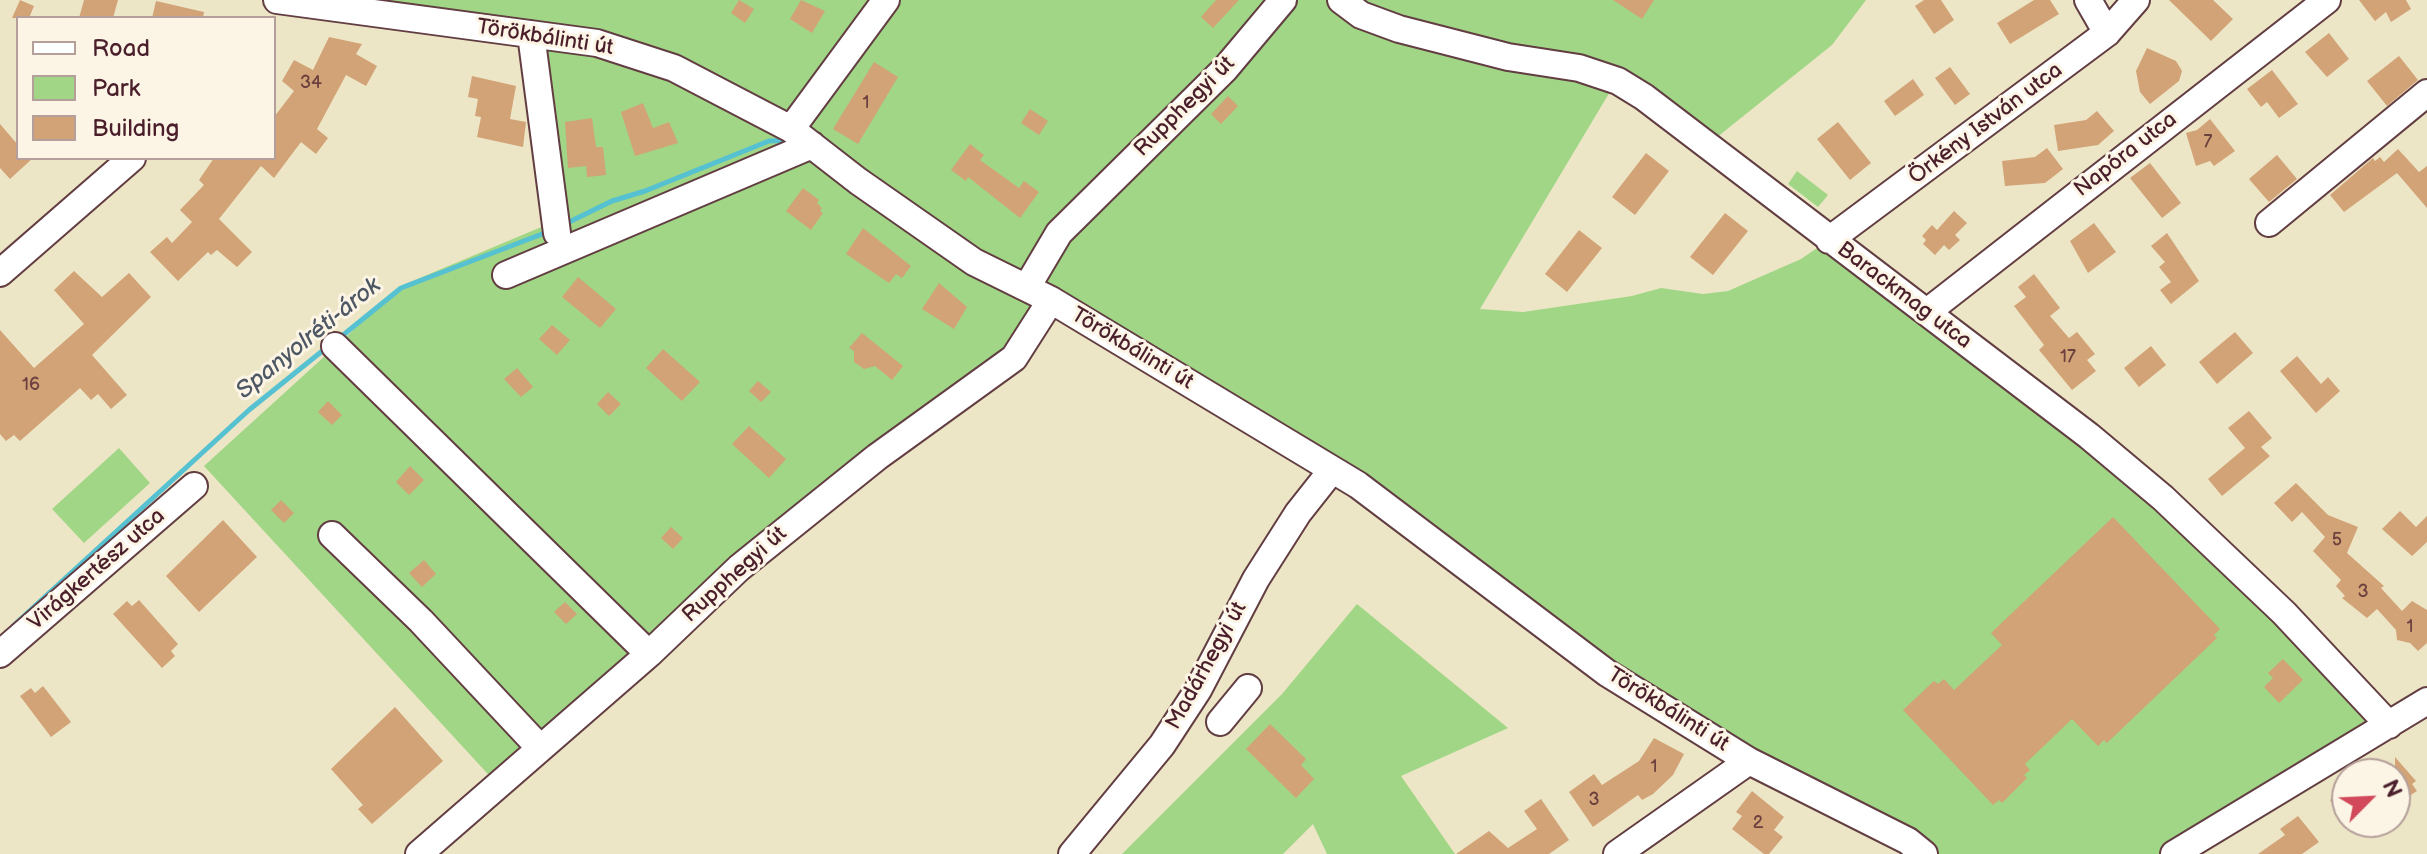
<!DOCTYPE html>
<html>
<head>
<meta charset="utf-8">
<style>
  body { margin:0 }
  #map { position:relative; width:2427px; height:854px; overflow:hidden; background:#ede6c6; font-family:"Balsamiq Sans",sans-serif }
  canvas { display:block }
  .legend { position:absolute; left:16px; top:16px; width:260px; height:144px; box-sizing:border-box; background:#fcf5e5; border:2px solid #b59f9b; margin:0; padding:10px 14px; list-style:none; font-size:24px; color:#4a1f2b }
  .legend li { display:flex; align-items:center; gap:16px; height:40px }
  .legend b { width:40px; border:2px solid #b59f9b }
  .north { position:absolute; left:2331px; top:758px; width:80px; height:80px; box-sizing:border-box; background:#fcf5e5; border:2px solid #b59f9b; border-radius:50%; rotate:66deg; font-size:22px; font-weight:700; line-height:32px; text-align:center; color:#4a1f2b }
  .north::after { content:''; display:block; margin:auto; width:28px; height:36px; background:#d1495b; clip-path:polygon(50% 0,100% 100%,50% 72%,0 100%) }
</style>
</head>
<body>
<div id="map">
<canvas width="2427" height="854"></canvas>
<ul class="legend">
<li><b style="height:10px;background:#fff"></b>Road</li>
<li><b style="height:22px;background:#a1d686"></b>Park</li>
<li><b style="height:22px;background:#d2a377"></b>Building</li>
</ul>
<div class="north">N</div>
</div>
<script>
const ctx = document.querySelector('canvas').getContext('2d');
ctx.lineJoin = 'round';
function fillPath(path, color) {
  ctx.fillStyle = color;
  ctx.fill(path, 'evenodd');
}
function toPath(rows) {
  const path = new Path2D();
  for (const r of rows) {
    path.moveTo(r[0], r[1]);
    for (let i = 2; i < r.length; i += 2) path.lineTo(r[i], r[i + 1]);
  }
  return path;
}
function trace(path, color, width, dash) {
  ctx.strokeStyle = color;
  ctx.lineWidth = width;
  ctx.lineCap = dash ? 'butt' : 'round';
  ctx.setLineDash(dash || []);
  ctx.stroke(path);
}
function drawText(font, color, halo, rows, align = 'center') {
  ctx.font = font + ' "Balsamiq Sans",sans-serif';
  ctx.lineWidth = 6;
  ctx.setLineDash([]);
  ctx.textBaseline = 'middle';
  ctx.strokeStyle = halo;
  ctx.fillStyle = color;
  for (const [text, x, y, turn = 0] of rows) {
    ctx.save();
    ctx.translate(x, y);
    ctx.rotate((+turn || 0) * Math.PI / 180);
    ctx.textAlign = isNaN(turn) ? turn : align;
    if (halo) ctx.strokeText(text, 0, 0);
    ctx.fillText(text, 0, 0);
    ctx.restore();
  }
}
fillPath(toPath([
  [277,0,1866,0,1832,45,1706,146,1614,85,1480,309,1523,312,1632,296,1661,288,1703,294,1728,291,1801,259,1829,240,2089,436,2389,725,2174,854,1924,854,1749,761,1358,485,1051,301,1033,332,498,785,204,466,403,285,551,223,530,44],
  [1797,171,1828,195,1818,207,1788,184],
  [119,448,150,483,84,543,52,509],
  [1357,604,1508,728,1401,776,1455,854,1327,854,1313,824,1283,854,1122,854,1282,694]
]), '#a1d686');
trace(toPath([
  [563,225,612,201,645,191,769,141,788,140],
  [337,340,401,288,550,231],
  [13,626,249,410,326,348]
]), '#56c1d1', 5);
fillPath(toPath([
  [20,0,34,6,29,18,12,18],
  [84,0,118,0,113,18,79,18],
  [739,0,754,9,745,23,731,13],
  [801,0,825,11,812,33,790,19],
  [1216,0,1239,0,1213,28,1201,17],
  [1613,0,1654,0,1642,19],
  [1924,0,1941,0,1954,20,1934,34,1915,6],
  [2034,0,2050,0,2059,14,2010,44,1997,23],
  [2169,0,2213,0,2233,19,2211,41],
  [2359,0,2406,0,2411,9,2391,22,2386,12,2375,21],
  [156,1,204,12,203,18,152,18],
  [2329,33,2349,59,2327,77,2305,52],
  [329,37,362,44,356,54,377,66,366,86,346,75,317,129,328,138,316,154,301,142,274,178,261,166,219,219,252,252,237,267,217,250,211,255,208,252,178,281,150,252,167,237,172,243,192,222,180,210,204,185,199,180,214,158,274,158,274,117,294,91,282,81,294,60,313,70],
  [2147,48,2176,61,2182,71,2179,81,2150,104,2140,92,2136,71],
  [2399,56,2418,80,2387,106,2367,81],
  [874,62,898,77,858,144,833,129],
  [1950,67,1970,94,1955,105,1935,78],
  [2272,70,2298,104,2279,118,2267,102,2261,107,2247,89],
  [472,76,516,86,510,119,526,122,523,147,477,137,481,117,475,116,478,99,468,97],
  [1913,79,1924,95,1895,116,1884,101],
  [1228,96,1238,106,1221,124,1211,114],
  [643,103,653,128,669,122,678,143,635,156,621,112],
  [1030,109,1048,121,1039,135,1021,123],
  [2097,111,2114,131,2098,145,2058,151,2054,125,2086,120],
  [592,118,596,147,603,147,606,175,587,177,586,166,568,168,565,122],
  [2210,119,2235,151,2214,166,2210,161,2196,166,2186,133,2197,130],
  [1838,122,1871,163,1850,180,1817,139],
  [0,124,18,145,18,158,33,158,10,179,0,168],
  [970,144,984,155,980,160,1019,188,1024,181,1039,192,1020,218,968,177,966,181,951,170],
  [2047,148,2063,169,2045,183,2005,186,2002,161,2035,157],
  [2398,149,2419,172,2427,166,2427,208,2397,173,2344,212,2330,195,2373,158,2375,161,2380,157,2384,162],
  [1646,153,1669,171,1635,215,1612,197],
  [2277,155,2297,179,2269,202,2249,179],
  [2150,163,2181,203,2162,218,2130,178],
  [803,188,819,200,817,203,822,208,820,211,823,213,811,230,786,211],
  [1954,211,1967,223,1955,235,1960,240,1949,250,1944,245,1935,255,1923,244,1926,240,1922,236,1932,225,1937,230],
  [1725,213,1748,231,1713,275,1690,257],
  [2094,223,2116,252,2088,273,2070,241],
  [863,228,911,266,902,278,896,274,889,283,846,254],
  [1579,230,1602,248,1567,292,1545,274],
  [2167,233,2199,281,2171,304,2160,290,2171,282,2159,267,2165,262,2151,246],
  [74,271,102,297,129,273,151,297,92,355,127,395,111,409,98,394,91,400,80,388,20,441,14,435,6,441,0,434,0,330,34,368,84,324,54,290],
  [2034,274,2060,308,2050,316,2069,338,2077,332,2095,354,2087,360,2096,371,2072,390,2039,350,2044,345,2014,306,2026,297,2018,287],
  [578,277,616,309,600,328,562,297],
  [939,283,967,307,954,329,922,309],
  [552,325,570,340,557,355,539,339],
  [2235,332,2253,353,2217,384,2199,362],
  [862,333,903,366,892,380,875,366,864,369,854,362,854,351,849,348],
  [2151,346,2166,365,2139,387,2124,368],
  [663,349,700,382,682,401,646,368],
  [2297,356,2321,384,2328,377,2340,391,2316,413,2280,371],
  [517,368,533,387,521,397,504,379],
  [758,381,771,392,761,402,749,391],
  [608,392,621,404,609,416,597,404],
  [328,401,342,415,332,425,318,412],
  [2249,411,2272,438,2261,447,2270,456,2222,496,2208,479,2245,448,2228,428],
  [749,426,786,459,769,478,732,444],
  [410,466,424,480,409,495,396,482],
  [2296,483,2328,515,2358,527,2347,553,2384,586,2381,588,2402,611,2412,601,2427,610,2427,643,2418,651,2410,643,2397,640,2396,630,2377,609,2367,618,2342,598,2345,596,2336,586,2341,580,2313,551,2325,537,2302,512,2292,522,2274,503],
  [281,500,294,513,284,523,271,510],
  [2400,511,2416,527,2427,516,2427,542,2412,556,2382,529],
  [2113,517,2220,629,2214,635,2217,638,2107,743,2104,740,2098,746,2072,719,2025,764,2030,770,2024,775,2027,778,2002,803,1999,800,1993,805,1903,710,1934,681,1938,684,1944,679,1954,690,2002,645,1991,633],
  [223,520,257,557,199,612,166,576],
  [671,527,683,538,673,549,661,538],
  [424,560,436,574,422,587,409,573],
  [139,600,178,644,171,651,175,656,162,668,113,614,127,601,132,606],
  [565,602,577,614,566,624,554,612],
  [2283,659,2303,680,2279,703,2264,687,2273,678,2268,673],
  [43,686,71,722,51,737,20,696,31,688,35,693],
  [395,707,443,761,372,824,358,809,363,805,331,769],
  [1270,724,1306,759,1301,765,1314,779,1296,798,1246,749],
  [1654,738,1684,754,1673,775,1653,794,1642,800,1638,795,1593,827,1569,792,1594,774,1602,785,1639,761],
  [2395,757,2416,781,2412,784,2417,791,2395,805],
  [2347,788,2347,824,2330,800],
  [1752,791,1784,817,1774,830,1783,837,1769,854,1764,854,1732,829,1742,816,1736,812],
  [1541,799,1569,840,1549,854,1456,854,1489,831,1508,848,1537,829,1524,811],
  [2298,816,2319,842,2302,854,2258,854,2285,835,2280,829]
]), '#d2a377');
const minor = toPath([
  [277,0,597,43,674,68,791,129,858,181,974,262,1051,300,1358,485,1607,673,1749,761,1908,841,1924,854],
  [1341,0,1361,15,1399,29,1508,57,1579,68,1618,81,1644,97,2089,436,2163,498,2284,613,2389,725],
  [2088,0,2107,33],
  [531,34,557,233],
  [791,129,886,0],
  [2269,223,2427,93],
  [1829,240,2107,33,2136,0],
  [0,273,132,158],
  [506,275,812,145],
  [1027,287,1059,233,1225,69,1283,0],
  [1927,312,2327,0],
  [335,346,649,654],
  [332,535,421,621,540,748],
  [0,654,194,486],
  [1220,722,1248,688],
  [419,854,649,654,739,568,877,457,1014,358,1051,300],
  [1072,854,1162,745,1198,690,1256,579,1298,513,1332,470],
  [1617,854,1749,761],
  [2174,854,2427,701]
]);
trace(minor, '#623d42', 30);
trace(minor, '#fff', 26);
drawText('18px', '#6c403e', null, [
  ["34",311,83],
  ["1",866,103],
  ["7",2208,142],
  ["17",2068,357],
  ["16",31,385],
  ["5",2337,540],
  ["3",2363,592],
  ["1",2410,627],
  ["1",1654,767],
  ["3",1594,800],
  ["2",1758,823]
]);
drawText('22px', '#4a1f2b', '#fcf5e5', [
  ["Törökbálinti út",545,38,9],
  ["Rupphegyi út",1185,107,-45],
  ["Örkény István utca",1986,124,-37],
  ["Napóra utca",2126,155,-38],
  ["Barackmag utca",1904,296,37],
  ["Törökbálinti út",1132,349,31],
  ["Virágkertész utca",97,570,-41],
  ["Rupphegyi út",735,575,-42],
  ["Madárhegyi út",1207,666,-61],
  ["Törökbálinti út",1668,710,32]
]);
drawText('italic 24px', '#4e5865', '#fcf5e5', [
  ["Spanyolréti-árok",309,339,-39]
]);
</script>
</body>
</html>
